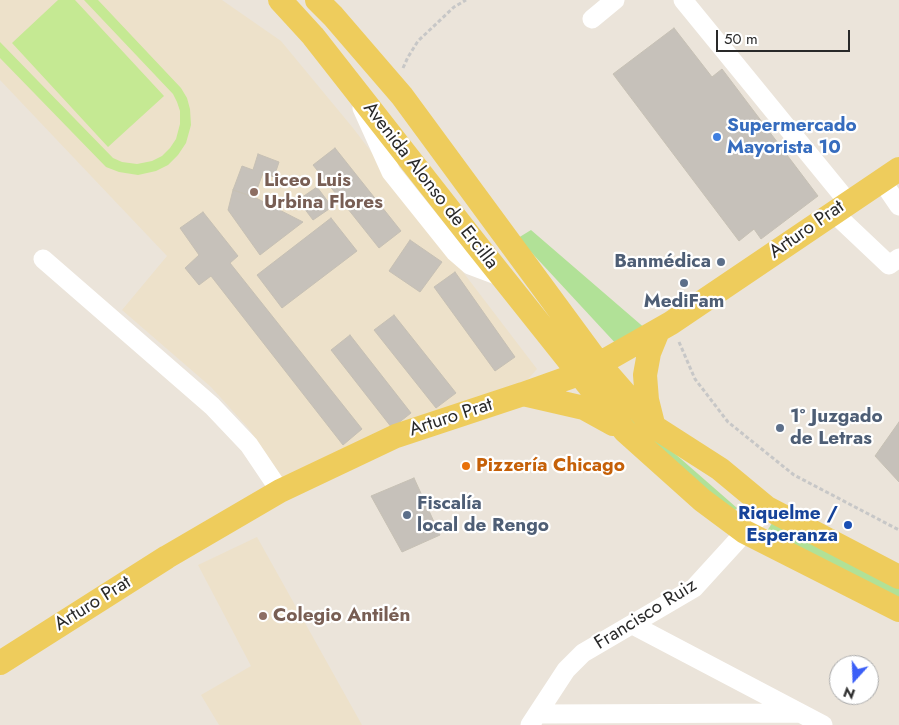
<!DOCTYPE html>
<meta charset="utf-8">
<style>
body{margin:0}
#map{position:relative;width:899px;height:725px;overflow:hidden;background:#ebe4da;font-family:Jost,sans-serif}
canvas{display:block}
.north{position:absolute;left:829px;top:655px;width:50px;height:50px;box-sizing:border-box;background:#fff;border:1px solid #a9a9a9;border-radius:50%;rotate:200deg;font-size:14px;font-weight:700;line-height:20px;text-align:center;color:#292929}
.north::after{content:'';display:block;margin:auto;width:18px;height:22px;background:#3b5ff7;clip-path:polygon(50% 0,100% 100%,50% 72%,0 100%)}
.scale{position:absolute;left:716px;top:30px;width:134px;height:22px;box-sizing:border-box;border:2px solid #292929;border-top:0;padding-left:6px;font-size:15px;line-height:18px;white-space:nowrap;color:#292929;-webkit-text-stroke:4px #fff;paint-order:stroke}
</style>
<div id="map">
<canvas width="899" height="725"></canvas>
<div class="north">N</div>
<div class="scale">50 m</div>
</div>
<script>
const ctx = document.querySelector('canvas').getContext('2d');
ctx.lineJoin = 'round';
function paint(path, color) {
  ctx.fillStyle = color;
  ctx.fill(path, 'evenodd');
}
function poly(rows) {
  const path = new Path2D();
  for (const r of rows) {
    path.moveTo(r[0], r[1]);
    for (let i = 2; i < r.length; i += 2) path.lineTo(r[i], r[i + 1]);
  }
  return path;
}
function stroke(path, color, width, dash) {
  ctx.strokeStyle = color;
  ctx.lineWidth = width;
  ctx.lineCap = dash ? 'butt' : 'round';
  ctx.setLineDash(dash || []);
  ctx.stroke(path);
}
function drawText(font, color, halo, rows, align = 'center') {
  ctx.font = font + ' Jost,sans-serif';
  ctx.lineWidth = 4.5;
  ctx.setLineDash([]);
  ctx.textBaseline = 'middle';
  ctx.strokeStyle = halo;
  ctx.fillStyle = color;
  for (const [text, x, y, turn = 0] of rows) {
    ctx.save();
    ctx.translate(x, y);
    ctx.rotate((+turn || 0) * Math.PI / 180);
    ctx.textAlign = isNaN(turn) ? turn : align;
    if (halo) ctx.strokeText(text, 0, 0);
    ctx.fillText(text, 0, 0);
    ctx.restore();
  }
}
paint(poly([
 [0,0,222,0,281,41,353,128,537,369,522,386,281,477,249,429,211,387,122,310,167,256,0,80],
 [257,537,362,725,219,725,201,695,251,666,198,565]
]), '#ede1ca');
paint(poly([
 [531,230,647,330,618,346,518,238],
 [620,399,665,445,737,508,730,516,611,408],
 [774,520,899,585,899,599,767,531]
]), '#b1e197');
paint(poly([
 [58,0,75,0,164,96,108,147,12,43],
 [84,0,98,0,181,88,187,98,190,109,191,125,186,143,178,155,168,165,156,171,138,175,119,172,106,167,0,58,0,42,113,158,122,162,137,164,152,161,162,156,170,148,176,139,180,124,180,111,177,102,173,94]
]), '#c5e993');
const building = poly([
 [674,28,712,77,722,69,818,196,761,239,754,229,739,241,613,74,674,28],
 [335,148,401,231,379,248,313,165,335,148],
 [258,154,279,162,274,177,263,173,254,197,233,190,242,166,253,170,258,154],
 [317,187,332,207,313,220,298,200,317,187],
 [233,190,254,197,303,222,260,255,228,210,233,190],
 [203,212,238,256,230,263,362,429,343,445,211,276,199,285,185,268,199,255,180,228,203,212],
 [331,218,357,251,282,308,257,275,331,218],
 [410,240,442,262,420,292,389,271,410,240],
 [455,272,515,357,495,371,434,287,455,272],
 [394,315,456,393,436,408,374,330,394,315],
 [350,335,411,413,392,428,331,350,350,335],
 [899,422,899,482,875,456,899,422],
 [414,478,440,535,402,552,371,496,414,478]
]);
paint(building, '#c6c1ba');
stroke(building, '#c6c0b4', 1);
stroke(poly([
 [403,68,408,57,418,41,454,7,466,0],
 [679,342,695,379,728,422,794,475,899,530]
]), '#c7c7c7', 3, [4, 2.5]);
stroke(poly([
 [683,0,848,202],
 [592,19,615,0],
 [362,108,391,172,455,252,470,265,502,277],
 [882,181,899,206],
 [834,213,889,265,899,258],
 [43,259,212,406,249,445,280,491],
 [633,625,823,725],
 [537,714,800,713],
 [530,725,566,670,583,653,694,588,767,508]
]), '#fff', 19);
stroke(poly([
 [280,0,313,36,476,244,625,431,702,500,745,532,899,610],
 [317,0,333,16,402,96,599,364,653,426,720,469,767,508,899,577],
 [523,394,584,408,613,424],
 [653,424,647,400,645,375,649,353,658,331],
 [0,663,167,557,280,491,396,436,523,394,579,374,599,364,671,323,899,169]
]), '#eecc5c', 24);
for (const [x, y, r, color] of [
 [717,137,5,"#3f7fe0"],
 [254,192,5,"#8d6e63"],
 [721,262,5,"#5c6f8a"],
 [684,283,5,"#5c6f8a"],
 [780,428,5,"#5c6f8a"],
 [466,466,5,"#e8710a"],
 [407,515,5,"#5c6f8a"],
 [848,525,5,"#1a4fb4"],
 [263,616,5,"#8d6e63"]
]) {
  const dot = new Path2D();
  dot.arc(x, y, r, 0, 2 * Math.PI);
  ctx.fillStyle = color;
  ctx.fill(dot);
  stroke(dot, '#fff', 2);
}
drawText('bold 19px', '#366cbe', '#fff', [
 ["Supermercado",727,126],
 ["Mayorista 10",727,148]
], 'left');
drawText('bold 19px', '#785e54', '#fff', [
 ["Liceo Luis",264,181],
 ["Urbina Flores",264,203],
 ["Colegio Antilén",273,616]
], 'left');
drawText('19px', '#292929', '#fff', [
 ["Avenida Alonso de Ercilla",430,186,52],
 ["Arturo Prat",807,230,-35],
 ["Arturo Prat",451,418,-18],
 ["Arturo Prat",93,604,-32],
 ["Francisco Ruiz",646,615,-32]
]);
drawText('bold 19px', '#4e5e75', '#fff', [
 ["Banmédica",711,262,"right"],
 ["MediFam",684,302,"center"],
 ["1° Juzgado",790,417],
 ["de Letras",790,439],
 ["Fiscalía",417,504],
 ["local de Rengo",417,526]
], 'left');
drawText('bold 19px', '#c56008', '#fff', [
 ["Pizzería Chicago",476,466]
], 'left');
drawText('bold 19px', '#164399', '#fff', [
 ["Riquelme /",838,514],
 ["Esperanza",838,536]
], 'right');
</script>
